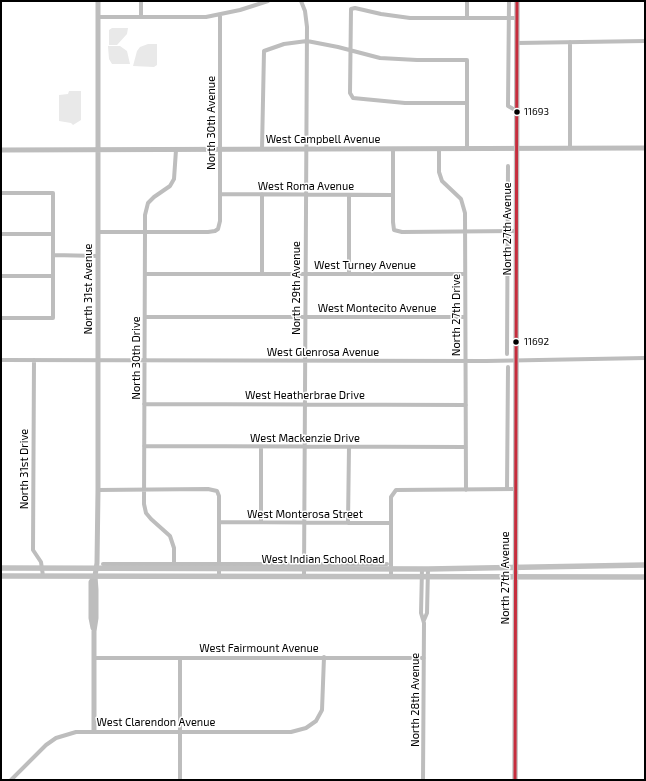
<!DOCTYPE html>
<style>
body{margin:0}
#map{position:relative;width:646px;height:781px;overflow:hidden;background:#fff;font-family:"Exo 2",sans-serif}
canvas{display:block}
.frame{position:absolute;inset:0;border:2px solid #000;pointer-events:none}
</style>
<div id="map">
<canvas width="646" height="781"></canvas>
<div class="frame"></div>
</div>
<script>
const ctx = document.querySelector('canvas').getContext('2d');
ctx.lineJoin = 'round';
function paint(path, color) {
  ctx.fillStyle = color;
  ctx.fill(path, 'evenodd');
}
function poly(rows) {
  const path = new Path2D();
  for (const r of rows) {
    path.moveTo(r[0], r[1]);
    for (let i = 2; i < r.length; i += 2) path.lineTo(r[i], r[i + 1]);
  }
  return path;
}
function stroke(path, color, width, dash) {
  ctx.strokeStyle = color;
  ctx.lineWidth = width;
  ctx.lineCap = dash ? 'butt' : 'round';
  ctx.setLineDash(dash || []);
  ctx.stroke(path);
}
function drawText(font, color, halo, rows, align = 'center') {
  ctx.font = font + ' "Exo 2",sans-serif';
  ctx.lineWidth = 3;
  ctx.setLineDash([]);
  ctx.textBaseline = 'middle';
  ctx.strokeStyle = halo;
  ctx.fillStyle = color;
  for (const [text, x, y, turn = 0] of rows) {
    ctx.save();
    ctx.translate(x, y);
    ctx.rotate((+turn || 0) * Math.PI / 180);
    ctx.textAlign = isNaN(turn) ? turn : align;
    if (halo) ctx.strokeText(text, 0, 0);
    ctx.fillText(text, 0, 0);
    ctx.restore();
  }
}
paint(poly([
 [112,28,128,28,127,34,117,45,109,45,109,30],
 [148,44,157,44,157,65,154,67,133,66,137,51,140,47],
 [108,46,120,46,127,51,130,64,112,64,109,59],
 [69,91,81,91,81,120,73,125,71,123,59,121,59,95,68,94]
]), '#e9e9e9');
stroke(poly([
 [301,1,305,11,307,27,304,575],
 [509,1,508,106,517,111],
 [98,17,206,17,240,10,268,1],
 [141,17,141,1],
 [467,18,467,1],
 [517,43,645,41],
 [467,103,405,103,353,98,350,93,351,9,355,8,381,14,410,18,517,18],
 [570,148,570,42],
 [262,149,264,51,284,44,307,41,338,47,380,58,417,60,467,60,467,149],
 [439,149,439,172,442,181,461,199,465,213,466,490],
 [393,150,393,222,394,230,402,232,517,231],
 [1,193,53,193,53,318,1,318],
 [220,194,393,195],
 [262,194,262,274],
 [98,232,208,232,215,231,218,229,220,221,220,15],
 [1,234,53,234],
 [53,255,98,256],
 [145,274,465,274],
 [349,274,349,195],
 [1,276,53,276],
 [145,317,465,317],
 [507,354,508,166],
 [1,360,486,361,645,358],
 [34,360,33,550,41,562,43,576],
 [144,404,466,405],
 [144,446,466,447],
 [261,447,261,522],
 [507,489,508,367],
 [98,490,208,489,217,491,219,496,219,576],
 [219,522,391,523],
 [348,523,349,447],
 [103,564,387,564],
 [174,568,174,548,170,536,151,519,146,513,144,504,145,231,145,215,148,203,154,197,170,186,174,179,176,150],
 [422,569,421,613,424,623,423,780],
 [391,576,391,497,396,490,515,489],
 [424,620,427,613,428,569],
 [94,658,424,658],
 [180,658,180,780],
 [11,780,46,745,56,738,76,732,291,732,306,728,316,721,322,710,324,657]
]), '#bdbdbd', 4);
stroke(poly([
 [1,150,645,148],
 [93,628,91,618,91,582,95,576],
 [94,731,94,631,96,618,96,590,95,576,97,563,98,490,98,1]
]), '#bdbdbd', 5);
stroke(poly([
 [1,568,428,569,645,565],
 [1,576,645,577],
 [515,780,517,1]
]), '#c0c0c0', 5.5);
stroke(poly([
 [515,780,517,1]
]), '#c62d3d', 3);
for (const [x, y, r, color] of [
 [517,112,3.5,"#000"],
 [516,342,3.5,"#000"]
]) {
  const dot = new Path2D();
  dot.arc(x, y, r, 0, 2 * Math.PI);
  ctx.fillStyle = color;
  ctx.fill(dot);
  stroke(dot, '#fff', 1.5);
}
drawText('10px', '#000', '#fff', [
 ["11693",524,112],
 ["11692",524,342]
], 'left');
drawText('11px', '#000', '#fff', [
 ["North 30th Avenue",211,123,-90],
 ["West Campbell Avenue",323,139],
 ["West Roma Avenue",306,186],
 ["North 27th Avenue",507,229,-90],
 ["West Turney Avenue",365,265],
 ["North 29th Avenue",296,288,-90],
 ["North 31st Avenue",88,289,-90],
 ["West Montecito Avenue",377,308],
 ["North 27th Drive",456,315,-90],
 ["West Glenrosa Avenue",323,352],
 ["North 30th Drive",136,358,-90],
 ["West Heatherbrae Drive",305,395],
 ["West Mackenzie Drive",305,438],
 ["North 31st Drive",24,469,-90],
 ["West Monterosa Street",305,514],
 ["West Indian School Road",323,559],
 ["North 27th Avenue",505,578,-90],
 ["West Fairmount Avenue",259,648],
 ["North 28th Avenue",415,700,-90],
 ["West Clarendon Avenue",156,722]
]);
</script>
